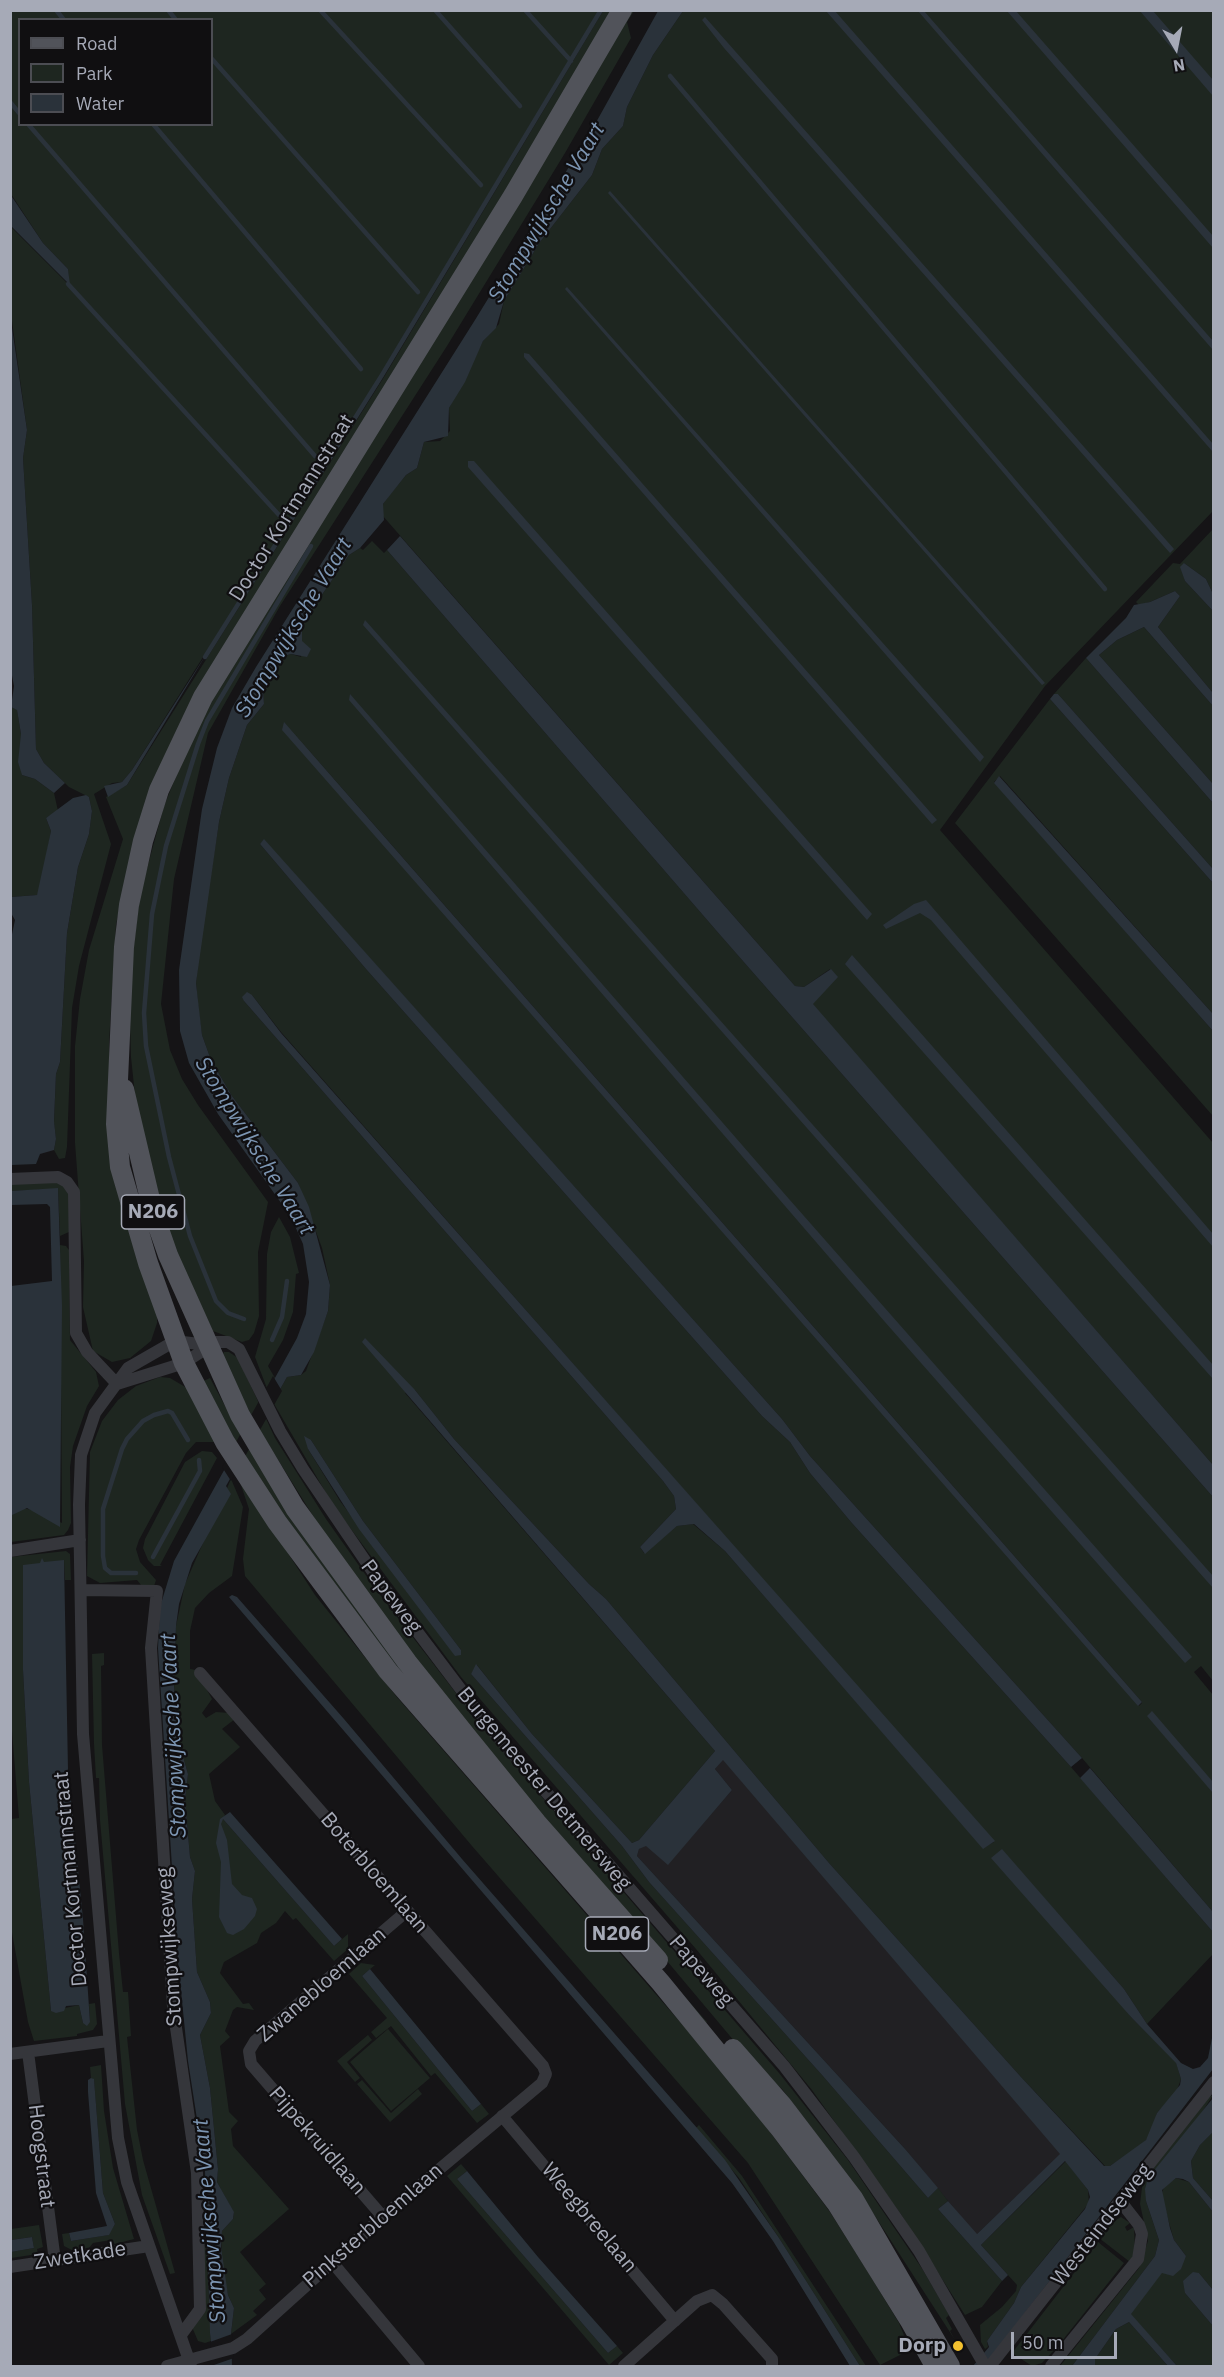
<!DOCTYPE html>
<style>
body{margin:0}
#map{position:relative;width:1224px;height:2377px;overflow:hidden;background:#151416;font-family:"IBM Plex Sans",sans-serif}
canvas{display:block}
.frame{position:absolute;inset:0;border:12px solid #a6aab7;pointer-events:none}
.legend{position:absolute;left:18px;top:18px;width:195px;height:108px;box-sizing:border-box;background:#100f11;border:2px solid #4c4d53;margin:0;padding:8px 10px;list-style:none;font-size:18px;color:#a6aab7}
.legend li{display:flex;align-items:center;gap:12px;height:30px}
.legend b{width:30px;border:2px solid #4c4d53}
.north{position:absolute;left:1146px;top:18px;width:60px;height:60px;-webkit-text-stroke:4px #100f11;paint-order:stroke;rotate:170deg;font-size:16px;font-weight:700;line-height:24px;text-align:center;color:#a6aab7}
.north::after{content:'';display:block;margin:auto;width:21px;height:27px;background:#a6aab7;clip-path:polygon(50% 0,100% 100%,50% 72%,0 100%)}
.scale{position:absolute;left:1011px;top:2332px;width:106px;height:27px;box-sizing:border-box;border:3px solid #a6aab7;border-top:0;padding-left:8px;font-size:18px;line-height:21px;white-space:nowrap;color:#a6aab7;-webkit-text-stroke:4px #100f11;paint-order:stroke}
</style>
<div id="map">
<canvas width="1224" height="2377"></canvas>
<div class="frame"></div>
<ul class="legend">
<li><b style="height:8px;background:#51535a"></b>Road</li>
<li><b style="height:16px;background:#1e2620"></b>Park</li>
<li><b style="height:16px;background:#2a323a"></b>Water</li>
</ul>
<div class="north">N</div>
<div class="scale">50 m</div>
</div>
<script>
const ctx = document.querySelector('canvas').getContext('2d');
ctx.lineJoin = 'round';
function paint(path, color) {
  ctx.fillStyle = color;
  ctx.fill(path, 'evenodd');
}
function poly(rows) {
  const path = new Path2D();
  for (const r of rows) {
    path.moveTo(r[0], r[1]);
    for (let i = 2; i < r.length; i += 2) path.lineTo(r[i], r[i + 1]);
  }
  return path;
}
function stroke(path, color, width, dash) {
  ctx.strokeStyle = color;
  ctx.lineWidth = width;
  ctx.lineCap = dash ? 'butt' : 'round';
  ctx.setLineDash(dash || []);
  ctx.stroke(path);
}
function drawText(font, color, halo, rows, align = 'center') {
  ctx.font = font + ' "IBM Plex Sans",sans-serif';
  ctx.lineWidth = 4.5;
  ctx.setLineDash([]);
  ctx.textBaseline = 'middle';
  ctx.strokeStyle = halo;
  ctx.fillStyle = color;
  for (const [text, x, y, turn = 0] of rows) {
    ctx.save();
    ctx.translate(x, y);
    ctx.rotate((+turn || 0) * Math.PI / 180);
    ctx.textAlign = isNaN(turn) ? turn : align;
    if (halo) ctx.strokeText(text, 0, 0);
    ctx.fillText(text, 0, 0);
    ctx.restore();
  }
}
paint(poly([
 [723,1759,1061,2154,976,2235,906,2150,637,1856,639,1849,646,1845,668,1864,732,1790,715,1769]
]), '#212023');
paint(poly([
 [11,11,599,11,381,374,132,770,122,782,112,783,94,794,111,844,79,966,72,1008,67,1147,65,1158,59,1159,54,1150,56,1139,54,1122,56,1074,60,1062,67,933,78,867,89,834,92,811,89,797,69,787,44,763,36,749,32,605,23,458,27,430,11,314,10,226,69,285,68,269,43,243,11,194],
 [20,20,212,20,212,124,20,124],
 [603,11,614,11,441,302,195,694,156,776,123,891,116,925,109,1043,109,1118,157,1313,157,1323,151,1341,130,1358,112,1362,93,1351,83,1307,84,1261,75,1143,75,1046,80,999,89,950,123,839,106,797,127,785,384,377],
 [631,11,634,11,627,22,631,38,565,153,447,346,280,606,208,733,174,879,161,1004,170,1050,182,1079,198,1105,268,1202,258,1252,259,1316,254,1333,249,1340,242,1342,213,1331,169,1239,137,1114,131,1057,129,986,140,894,164,806,188,747,209,705],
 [683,11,1213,11,1213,511,1045,686,940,830,1213,1143,1213,1465,812,1004,837,977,830,969,804,987,795,986,382,515,383,504,388,497,406,475,417,468,424,442,440,441,450,431,449,408,483,341,499,324,504,301,540,242,592,175,602,149,623,126,627,107,653,55],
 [1213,529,1213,594,1206,579,1184,563,1185,581,1213,611,1213,693,1158,627,1180,596,1175,591,1150,602,1139,605,1136,602,1173,563,1180,564],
 [372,541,384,553,387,550,721,936,1213,1497,1213,1681,1201,1666,1194,1672,1213,1695,1213,1912,1082,1758,810,1456,782,1419,264,840,260,844,366,969,762,1416,790,1442,810,1473,851,1522,1071,1767,1213,1932,1213,1954,1147,2024,1124,1989,1001,1849,1131,2017,1176,2062,1181,2079,1176,2093,1157,2113,1152,2132,1143,2144,1110,2166,1105,2166,1021,2077,829,1863,606,1599,589,1584,454,1439,415,1390,405,1393,715,1751,639,1840,632,1843,532,1734,477,1665,471,1674,622,1846,649,1882,822,2075,928,2198,938,2188,948,2201,938,2209,1002,2281,982,2307,965,2315,902,2216,812,2090,696,1949,461,1677,333,1505,273,1402,287,1377,301,1375,306,1371,328,1311,330,1285,322,1248,298,1183,232,1096,211,1060,202,1035,199,1015,196,983,200,945,219,822,229,778,247,725,264,704,263,688,269,675,284,656,291,654,301,657,302,624,349,555,360,548,363,550],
 [285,723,1142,1702,1142,1703,1139,1706],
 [252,995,281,1032,994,1842,983,1848,725,1551,693,1524,677,1526,644,1553,640,1547,676,1509,674,1496,663,1481,244,1001],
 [311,1440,363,1521,461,1650,455,1655,340,1501,308,1449],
 [1144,627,1213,706,1213,784,1099,655,1117,640],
 [1086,658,1213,803,1213,869,1058,694,1054,694],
 [1050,699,1213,883,1213,1014,1000,776,994,782,1213,1031,1213,1116,955,823],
 [10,707,17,709,21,734,22,775,35,779,54,793,58,811,46,818,51,831,40,891,37,895,11,897],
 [57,1181,69,1191,69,1232,60,1236,58,1189,11,1191,11,1183],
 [279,1217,290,1237,299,1273,296,1274,293,1312,283,1340,268,1366,275,1378,268,1391,255,1357,266,1319,267,1254,271,1232],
 [60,1245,66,1246,69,1250,70,1340,96,1372,99,1386,87,1406,73,1446,70,1467,71,1523,68,1530,64,1535,11,1542,10,1516,22,1508,33,1510,62,1523],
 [224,1352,229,1352,238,1358,275,1438,326,1519,377,1591,486,1732,779,2073,848,2160,923,2270,949,2315,946,2318,952,2329,950,2331,955,2340,853,2182,782,2089,756,2067,625,1911,552,1831,350,1575,260,1431,221,1359],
 [160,1377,170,1378,187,1388,217,1442,196,1442,186,1453,139,1540,136,1549,140,1562,156,1580,154,1586,141,1585,137,1580,100,1583,87,1576,90,1452,102,1421,118,1400,136,1386],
 [210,1378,232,1419,508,1796,707,2022,704,2025,505,1799,326,1583,199,1383],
 [202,1451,212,1452,217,1458,160,1565,162,1566,154,1566,148,1560,143,1548,145,1539,185,1462],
 [238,1476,315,1595,396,1696,734,2084,830,2212,871,2277,899,2323,908,2345,900,2350,902,2354,880,2365,748,2163,472,1846,245,1576,243,1559,249,1509],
 [231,1479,243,1507,232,1576,209,1593,195,1608,190,1631,190,1669,196,1670,212,1699,202,1713,206,1718,216,1712,230,1713,235,1719,222,1729,240,1747,209,1774,215,1801,225,1815,223,1819,334,1946,348,1934,348,1949,334,1961,296,1918,293,1920,285,1911,276,1923,261,1933,257,1943,224,1962,220,1973,243,2004,249,2003,254,2010,237,2007,233,2010,225,2031,230,2037,220,2046,229,2112,238,2121,231,2129,233,2146,289,2209,240,2252,266,2284,259,2290,266,2299,253,2311,257,2315,231,2334,234,2308,228,2295,221,2262,222,2231,233,2219,234,2213,217,2182,218,2169,210,2088,200,2035,211,2013,210,2002,197,1972,192,1899,195,1871,190,1857,185,1800,188,1774,179,1742,174,1685,176,1626,185,1584],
 [66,1551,70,1554,71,1580,65,1580,64,1560,23,1670,29,1782,51,2011,79,2005,83,2023,90,2022,89,2004,95,2003,97,2024,93,2030,77,2034,77,2036,34,2041,28,2022,11,1927,11,1819,19,1818,11,1719,11,1557],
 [104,1653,104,1665,101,1666,102,1745,119,1953,123,1992,128,1992,131,2036,127,2037,137,2130,143,2160,175,2273,170,2274,142,2195,125,2104,100,1820,99,1778,96,1778,94,1744,92,1654],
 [361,1963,375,1965,362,1976,472,2111,481,2104,489,2114,477,2123,435,2073,431,2076,391,2026,376,2038,371,2032,387,2018,349,1974],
 [388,2029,430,2078,391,2111,350,2062],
 [368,2035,372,2040,347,2062,360,2078,355,2082,337,2061],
 [101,2065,104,2111,113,2168,134,2239,115,2244,111,2240,93,2243,89,2248,72,2250,64,2246,62,2234,69,2233,71,2241,108,2235,115,2224,103,2193,94,2080,91,2078,90,2067],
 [362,2080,391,2113,418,2089,422,2094,390,2122,357,2084],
 [1213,2095,1146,2201,1159,2240,1155,2256,1072,2366,1060,2366,1139,2268,1148,2241,1140,2204,1143,2179,1204,2100],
 [699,2125,742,2176,866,2366,860,2366,779,2238,739,2178,696,2128],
 [1213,2132,1213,2201,1193,2178,1191,2161,1200,2145],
 [1066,2161,1088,2190,1089,2203,1021,2287,1014,2303,987,2341,988,2347,985,2349,981,2342,980,2325,1002,2307,1016,2291,1017,2285,981,2245],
 [461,2164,467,2171,457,2179,608,2353,617,2346,623,2353,609,2365,447,2176],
 [1176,2178,1189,2182,1213,2212,1213,2290,1199,2273,1185,2293,1213,2326,1213,2366,1177,2366,1130,2314,1162,2272,1186,2256,1174,2240,1161,2195,1164,2187],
 [1121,2217,1130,2223,1125,2227,1127,2231,1134,2227,1135,2252,1130,2262,1099,2238,1113,2222],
 [39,2225,43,2247,37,2249,38,2254,11,2258,10,2252,34,2248,32,2237,11,2240,11,2229],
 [206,2236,211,2341,205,2343,198,2341,192,2327,203,2237],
 [1098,2242,1124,2263,1058,2346,1042,2363,1032,2366,1012,2353],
 [1129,2322,1168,2366,1095,2366,1095,2359,1116,2329]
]), '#1e2620');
paint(poly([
 [658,11,683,11,653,55,627,107,623,126,602,149,592,175,540,242,504,301,496,328,483,341,465,382,449,408,448,436,424,442,417,468,406,475,383,504,384,520,360,548,349,555,302,624,302,641,311,649,307,657,291,654,284,656,269,675,263,688,264,704,247,725,229,778,219,822,196,983,202,1035,211,1060,232,1096,298,1183,309,1207,330,1285,328,1311,314,1352,301,1375,287,1377,226,1486,231,1494,192,1563,179,1604,176,1626,174,1686,179,1742,188,1774,185,1800,190,1857,195,1871,192,1899,197,1972,210,2002,211,2013,200,2035,210,2088,218,2169,217,2182,234,2212,233,2219,222,2231,221,2247,228,2295,234,2308,231,2334,232,2366,214,2366,210,2333,205,2171,188,2061,178,1961,158,1648,160,1607,174,1561,297,1338,306,1314,309,1282,303,1244,291,1217,218,1114,189,1063,180,1031,179,970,202,809,217,748,232,708,256,667,475,320,594,126],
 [826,11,835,11,1213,444,1213,452],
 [918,11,924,11,1213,341,1213,350],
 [1007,11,1016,11,1213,236,1213,248],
 [1140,11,1153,11,1213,80,1213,96],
 [705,17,1174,549,1170,553,724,48,702,20],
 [610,191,1045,683,1042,685,608,193],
 [10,194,43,243,68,269,70,285,11,226],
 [567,287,984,757,980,762,565,289],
 [10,314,27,430,23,458,32,605,36,749,44,763,65,783,54,793,35,779,22,775,18,762,21,734,17,710,11,707,14,686,10,665],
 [524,353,529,354,937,820,932,824,524,357],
 [468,461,474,461,872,914,867,920,468,467],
 [400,536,795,986,804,987,831,969,838,977,813,1004,1213,1465,1213,1497,721,936,387,550],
 [1184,563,1206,579,1213,594,1213,611,1185,581,1180,567],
 [1175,591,1180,596,1158,627,1213,693,1213,706,1144,627,1117,640,1099,655,1213,784,1213,803,1086,658,1126,618,1134,605,1150,602],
 [365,620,1213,1576,1213,1588,363,625],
 [207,653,127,785,108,797,104,786,122,782,132,770],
 [350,694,789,1199,1192,1657,1185,1663,885,1322,349,700],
 [1054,694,1058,694,1213,869,1213,883,1050,699],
 [284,722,1142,1702,1138,1706,282,730],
 [999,776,1213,1014,1213,1031,994,783],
 [86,795,89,797,92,811,89,834,78,867,67,933,60,1062,56,1074,54,1121,56,1139,54,1150,40,1154,36,1164,11,1165,10,944,15,920,11,913,11,897,37,895,51,831,46,818,73,798],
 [264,839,782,1419,810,1456,1082,1758,1071,1767,851,1522,810,1473,790,1442,762,1416,366,969,260,844],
 [926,900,1213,1234,1213,1247,931,920,920,913,886,929,883,925,914,904],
 [852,955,1213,1365,1213,1379,845,964],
 [247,992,252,995,281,1033,995,1841,983,1849,725,1551,694,1524,677,1526,645,1554,640,1547,676,1509,674,1496,663,1481,244,1001,242,997],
 [58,1188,62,1306,60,1527,27,1508,10,1516,11,1286,52,1281,50,1207,47,1204,11,1205,11,1191],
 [365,1338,415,1390,454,1439,589,1584,606,1599,829,1863,1021,2077,1104,2166,1110,2166,1146,2140,1157,2113,1180,2085,1181,2079,1176,2063,1131,2017,991,1858,1002,1849,1124,1989,1147,2024,1181,2063,1193,2069,1200,2067,1208,2058,1213,2033,1213,2069,984,2366,973,2366,989,2347,987,2341,1014,2303,1021,2287,1085,2209,1090,2197,1088,2190,1065,2161,981,2245,1008,2275,1002,2281,938,2209,948,2201,977,2234,1060,2154,723,1760,715,1769,732,1790,668,1865,646,1846,639,1849,637,1856,906,2150,938,2188,928,2198,822,2075,649,1882,622,1846,471,1674,476,1664,532,1734,632,1843,639,1840,715,1751,405,1392,362,1342],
 [304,1436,311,1440,363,1521,461,1650,461,1655,455,1656,359,1529,308,1449],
 [42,1558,44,1562,64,1560,68,1770,83,1919,90,2022,87,2026,83,2023,79,2005,66,2006,64,2011,56,2013,51,2011,29,1782,23,1670,23,1565,40,1563],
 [232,1595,237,1597,344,1719,462,1859,725,2160,779,2238,860,2366,850,2366,773,2241,732,2183,229,1597],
 [1152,1711,1213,1782,1213,1793,1147,1716],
 [1090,1768,1213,1912,1213,1932,1080,1778],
 [230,1812,342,1939,334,1946,223,1819,221,1824,227,1840,232,1884,242,1895,252,1898,257,1909,255,1916,244,1929,233,1935,227,1933,219,1917,221,1862,216,1843,220,1819],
 [370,1969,481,2104,472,2111,362,1976],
 [91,2078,94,2079,103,2193,115,2224,109,2235,71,2241,69,2233,107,2226,96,2193,88,2092,88,2080],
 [1213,2098,1213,2132,1200,2145,1191,2161,1193,2178,1213,2201,1213,2212,1189,2182,1183,2179,1176,2178,1162,2190,1170,2228,1174,2240,1186,2256,1181,2269,1173,2276,1162,2273,1131,2314,1177,2366,1168,2366,1129,2322,1116,2329,1095,2359,1095,2366,1072,2366,1155,2256,1159,2240,1146,2201,1145,2189,1148,2178],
 [467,2171,538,2257,617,2346,608,2353,457,2179],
 [32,2237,34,2248,11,2252,11,2240],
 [1193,2272,1199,2273,1213,2290,1213,2326,1185,2293,1183,2281]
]), '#2a323a');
paint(poly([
 [273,1376,282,1391,231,1481,222,1467],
 [232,2334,234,2358,211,2366,210,2342]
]), '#151416');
stroke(poly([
 [56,10,64,20],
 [168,10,176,20],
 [320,10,481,185],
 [435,10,520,106],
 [525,10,571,61],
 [212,59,418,292],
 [670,76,1105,589],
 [10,102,20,114],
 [28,124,315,456],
 [153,124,361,369],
 [68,284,279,515],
 [205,657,382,375,601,10],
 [244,1319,228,1313,216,1301,190,1236,169,1157,146,1046,144,1013,152,914,166,846,198,744,207,721,311,546],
 [272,1340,282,1317,287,1281],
 [153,1557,200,1471,199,1460],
 [136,1573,111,1573,105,1568,103,1556,103,1509,122,1449,127,1439,143,1421,154,1415,168,1411,172,1413,188,1440]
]), '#2a323a', 4.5);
stroke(poly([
 [10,1179,58,1177,67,1182,74,1192,76,1333,87,1352,117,1384],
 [117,1384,184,1363,216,1342,228,1342,239,1349,280,1431,303,1469,379,1581,487,1724,784,2066,854,2157,919,2251,985,2366],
 [10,1551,80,1540],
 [82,1590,157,1591,151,1648,173,2007,197,2173,200,2309,181,2335],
 [28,2052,55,2261],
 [10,2054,108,2041],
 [502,2116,675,2321],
 [383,2217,251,2064,249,2051,255,2041,407,1911],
 [332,2262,419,2366],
 [10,2267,149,2246],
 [167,2366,233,2348,247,2339,380,2219,542,2083,546,2074,543,2066,200,1673],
 [191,2366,127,2182,118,2138,83,1734,79,1505,81,1455,95,1413,128,1368,175,1341,207,1345],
 [624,2366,697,2301,712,2295,723,2304,772,2359,772,2366],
 [990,2366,1214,2082],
 [1051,2366,1138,2259,1142,2234,1139,2225,1121,2202]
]), '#35363b', 12);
stroke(poly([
 [622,10,513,196,203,697,159,790,143,841,129,905,124,947,116,1124,120,1167,148,1263,184,1363,225,1442,277,1522,388,1671,661,1983,781,2130,837,2204,910,2321,935,2366],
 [124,1089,153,1212,168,1255,240,1415,295,1508,407,1662,468,1738,537,1823,658,1960],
 [733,2049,782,2105,853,2198,950,2366]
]), '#51535a', 20);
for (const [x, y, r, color] of [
 [958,2346,6,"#f4c12f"]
]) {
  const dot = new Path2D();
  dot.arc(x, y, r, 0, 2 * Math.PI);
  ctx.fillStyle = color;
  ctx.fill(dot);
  stroke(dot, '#100f11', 2);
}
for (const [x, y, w] of [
 [153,1212,63],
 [617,1934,63]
]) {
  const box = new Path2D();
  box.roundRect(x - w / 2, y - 17, w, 34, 4.5);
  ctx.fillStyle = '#100f11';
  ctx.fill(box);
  stroke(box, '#a6aab7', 1.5);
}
drawText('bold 20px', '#a6aab7', null, [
 ["N206",153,1212],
 ["N206",617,1934]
]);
drawText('21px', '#a6aab7', '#100f11', [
 ["Doctor Kortmannstraat",292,508,-58],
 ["Papeweg",391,1597,53],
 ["Burgemeester Detmersweg",544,1789,50],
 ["Boterbloemlaan",374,1873,49],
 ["Doctor Kortmannstraat",71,1879,-95],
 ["Stompwijkseweg",170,1947,-94],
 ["Papeweg",701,1971,49],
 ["Zwanebloemlaan",322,1985,-41],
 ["Pijpekruidlaan",317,2141,49],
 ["Hoogstraat",41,2156,83],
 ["Weegbreelaan",589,2218,50],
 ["Westeindseweg",1102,2225,-52],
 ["Pinksterbloemlaan",373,2226,-41],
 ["Zwetkade",80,2256,-9]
]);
drawText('bold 21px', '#a6aab7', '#100f11', [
 ["Dorp",946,2346]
], 'right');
drawText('italic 22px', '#7c95b2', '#100f11', [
 ["Stompwijksche Vaart",547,213,-59],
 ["Stompwijksche Vaart",294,628,-59],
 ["Stompwijksche Vaart",254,1146,58],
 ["Stompwijksche Vaart",174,1736,-93],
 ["Stompwijksche Vaart",210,2221,-95]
]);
</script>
